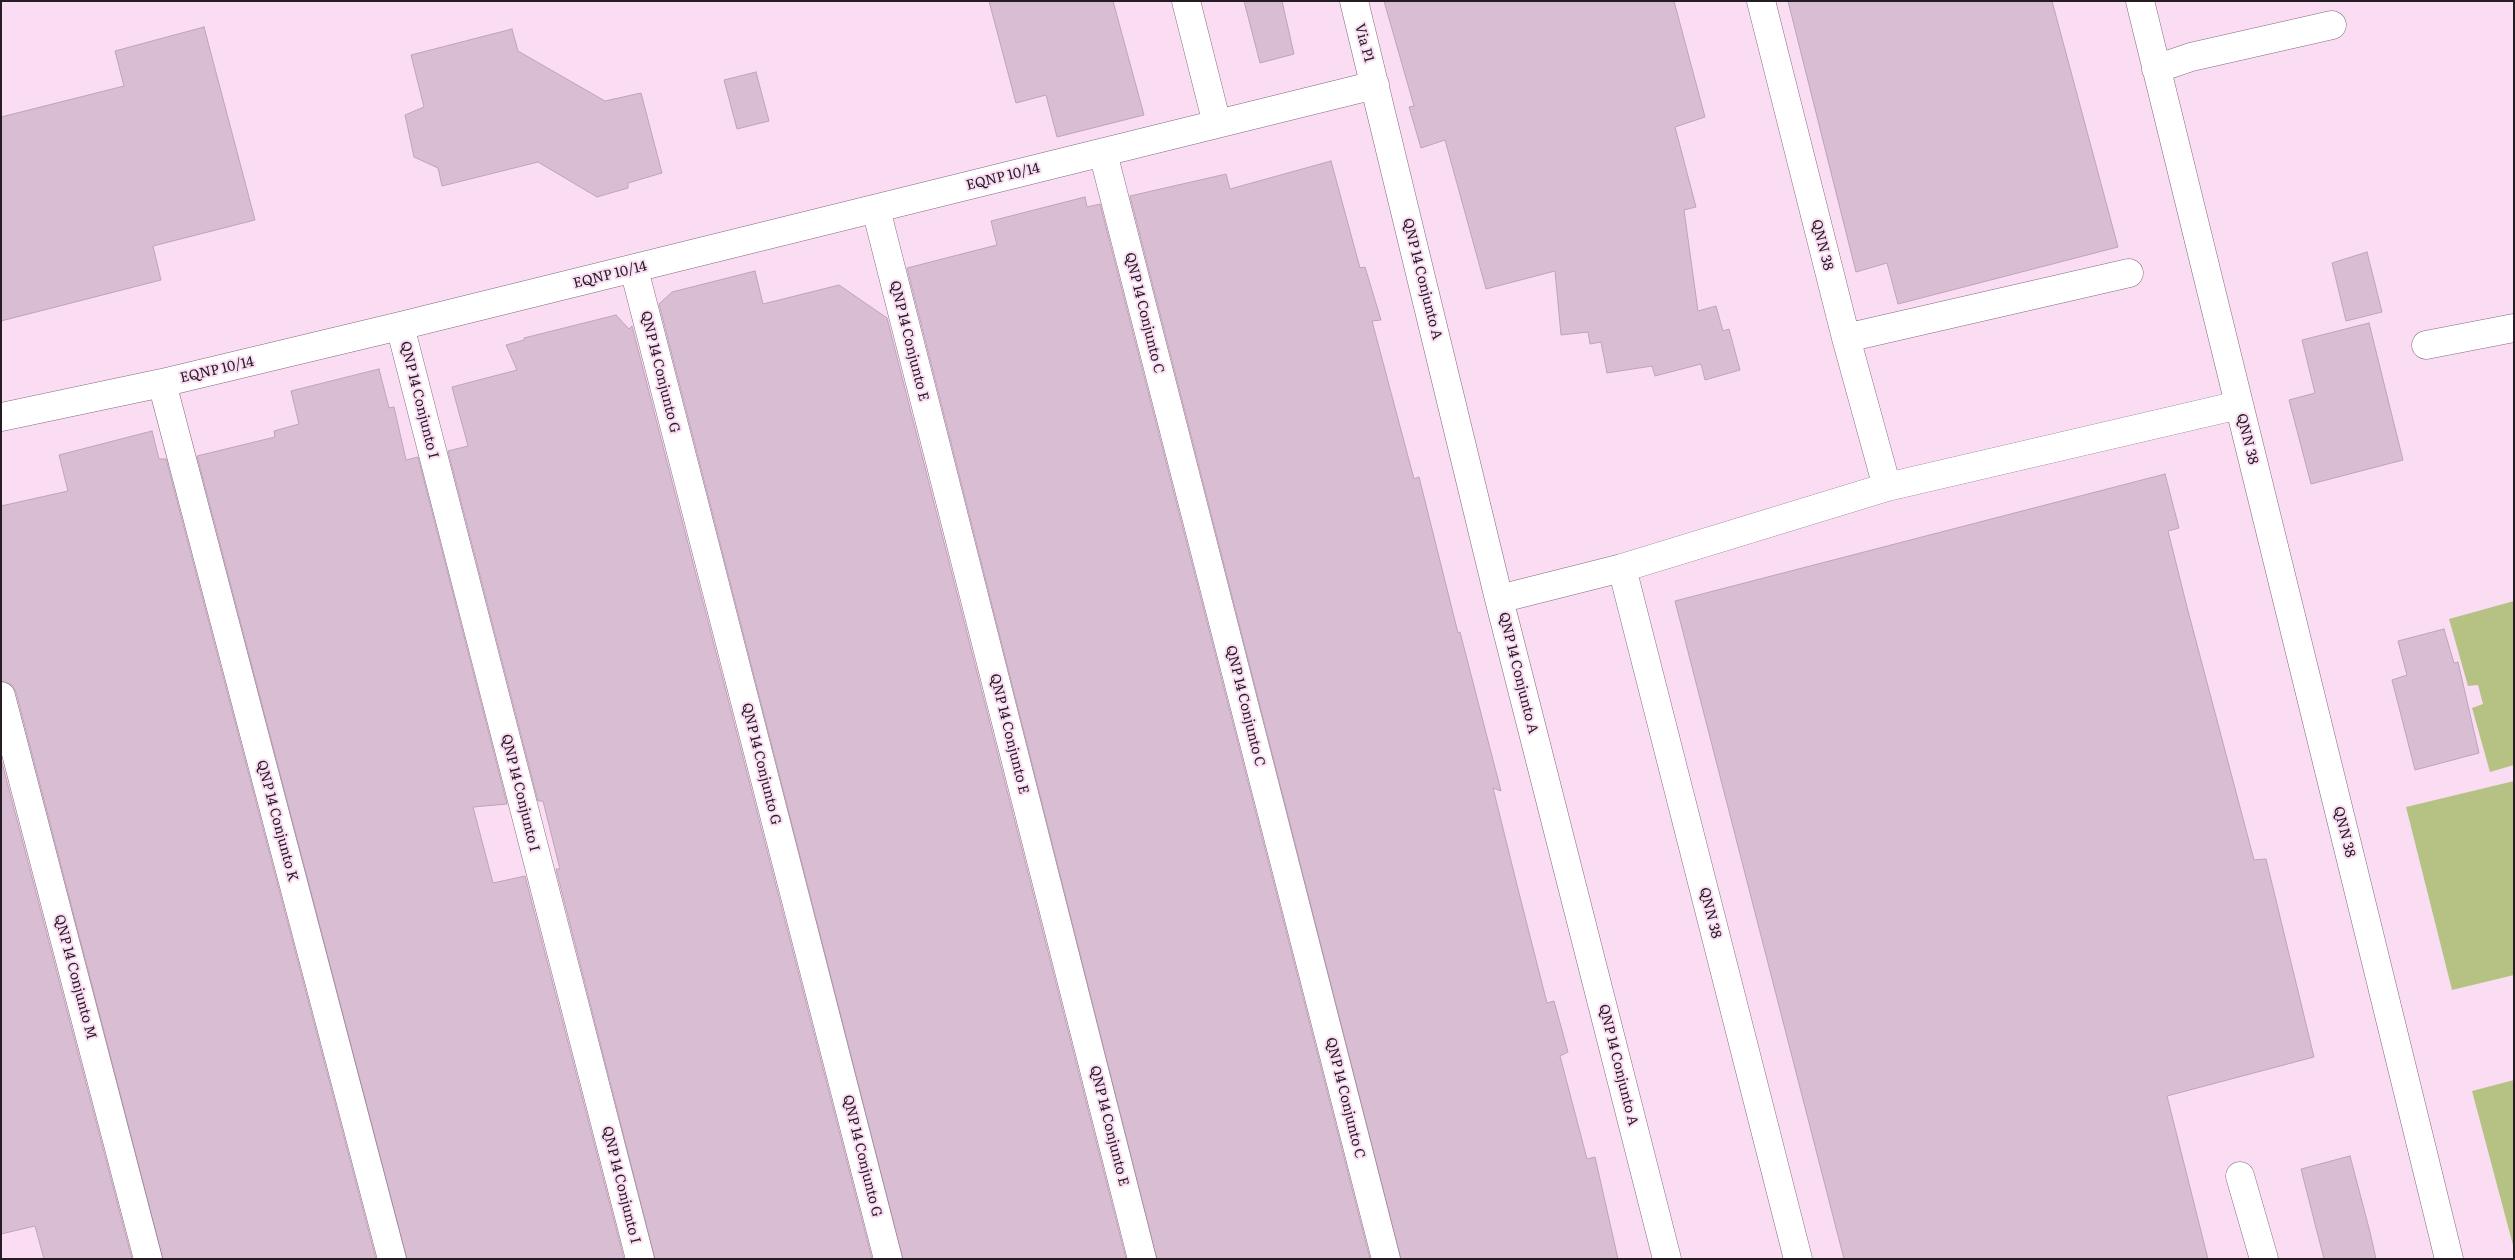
<!DOCTYPE html>
<style>
body{margin:0}
#map{position:relative;width:2515px;height:1260px;overflow:hidden;background:#faddf3;font-family:Literata,serif}
canvas{display:block}
.frame{position:absolute;inset:0;border:2px solid #261c24;pointer-events:none}
</style>
<div id="map">
<canvas width="2515" height="1260"></canvas>
<div class="frame"></div>
</div>
<script>
const ctx = document.querySelector('canvas').getContext('2d');
ctx.lineJoin = 'round';
function paint(path, color) {
  ctx.fillStyle = color;
  ctx.fill(path, 'evenodd');
}
function poly(rows) {
  const path = new Path2D();
  for (const r of rows) {
    path.moveTo(r[0], r[1]);
    for (let i = 2; i < r.length; i += 2) path.lineTo(r[i], r[i + 1]);
  }
  return path;
}
function stroke(path, color, width, dash) {
  ctx.strokeStyle = color;
  ctx.lineWidth = width;
  ctx.lineCap = dash ? 'butt' : 'round';
  ctx.setLineDash(dash || []);
  ctx.stroke(path);
}
function drawText(font, color, halo, rows, align = 'center') {
  ctx.font = font + ' Literata,serif';
  ctx.lineWidth = 4;
  ctx.setLineDash([]);
  ctx.textBaseline = 'middle';
  ctx.strokeStyle = halo;
  ctx.fillStyle = color;
  for (const [text, x, y, turn = 0] of rows) {
    ctx.save();
    ctx.translate(x, y);
    ctx.rotate((+turn || 0) * Math.PI / 180);
    ctx.textAlign = isNaN(turn) ? turn : align;
    if (halo) ctx.strokeText(text, 0, 0);
    ctx.fillText(text, 0, 0);
    ctx.restore();
  }
}
paint(poly([
 [2514,601,2514,765,2490,772,2472,708,2483,704,2478,685,2468,686,2449,619],
 [2514,781,2514,975,2452,990,2406,807],
 [2514,1080,2514,1249,2472,1091]
]), '#b5c284');
const building = poly([
 [989,1,1113,1,1144,115,1057,137,1046,95,1016,103,989,1],
 [1244,1,1282,1,1294,54,1260,63,1244,1],
 [1384,1,1674,1,1705,117,1675,127,1696,207,1684,210,1698,311,1716,306,1723,331,1729,329,1740,370,1705,380,1701,364,1655,376,1652,366,1607,373,1601,342,1590,344,1588,332,1561,335,1555,271,1486,289,1445,140,1421,148,1409,107,1414,106,1384,1],
 [1788,1,2052,1,2118,247,1898,304,1887,263,1856,272,1788,1],
 [204,27,255,220,153,246,161,280,1,321,1,117,124,86,115,51,204,27],
 [512,29,518,51,605,101,641,93,662,173,628,183,628,188,597,197,538,162,442,186,438,168,414,157,405,115,424,107,411,55,512,29],
 [756,72,769,121,737,129,724,80,756,72],
 [1331,161,1360,268,1365,267,1381,320,1372,321,1414,479,1419,477,1458,633,1460,632,1501,791,1493,788,1519,893,1547,1003,1554,1001,1568,1052,1560,1056,1587,1159,1595,1157,1618,1259,1401,1259,1130,196,1226,174,1230,189,1331,161],
 [1085,197,1087,207,1100,204,1370,1259,1157,1259,907,268,997,245,991,221,1085,197],
 [2367,252,2382,312,2346,321,2332,263,2367,252],
 [755,271,763,304,839,285,887,318,1126,1259,903,1259,659,304,672,292,755,271],
 [616,315,629,329,632,326,872,1259,655,1259,556,869,560,869,543,801,538,801,448,451,468,446,452,387,517,370,506,345,524,340,524,338,616,315],
 [2369,323,2403,460,2311,484,2289,400,2315,393,2302,340,2369,323],
 [379,369,389,408,394,407,406,460,418,457,507,804,473,807,493,883,525,876,624,1259,407,1259,197,456,275,437,274,431,299,424,291,391,379,369],
 [152,431,159,459,166,459,376,1259,163,1259,16,692,12,685,1,681,1,506,68,491,59,455,152,431],
 [2165,474,2179,528,2168,531,2187,607,2254,860,2266,859,2314,1057,2167,1096,2208,1259,1844,1259,1675,601,2165,474],
 [2444,629,2454,663,2458,662,2479,753,2415,770,2392,680,2407,675,2398,641,2444,629],
 [1,759,132,1259,44,1259,35,1226,1,1234,1,759],
 [2350,1156,2370,1232,2376,1259,2324,1259,2301,1169,2350,1156]
]);
paint(building, '#d9bdd2');
stroke(building, '#bfa3b8', 1);
const minor = poly([
 [1186,1,1217,124],
 [1354,1,1499,599,1667,1259],
 [1761,1,1846,338,1887,487],
 [2140,1,2449,1259],
 [2156,69,2191,57,2332,25],
 [1103,153,1386,1259],
 [876,209,1142,1259],
 [634,269,888,1259],
 [400,326,640,1259],
 [1846,338,2129,273],
 [2426,345,2514,328],
 [162,383,392,1259],
 [1,417,162,383,400,326,1375,85],
 [1622,568,1798,1259],
 [1499,599,1622,568,1887,487,2239,405],
 [1,696,148,1259],
 [2240,1176,2264,1259]
]);
stroke(minor, '#836a7d', 29);
stroke(minor, '#fff', 28);
drawText('14px', '#261c24', '#faddf3', [
 ["Via P1",1364,43,75],
 ["EQNP 10/14",1003,177,-14],
 ["QNN 38",1822,245,76],
 ["EQNP 10/14",610,275,-14],
 ["QNP 14 Conjunto A",1422,279,76],
 ["QNP 14 Conjunto C",1144,313,76],
 ["QNP 14 Conjunto E",909,341,76],
 ["EQNP 10/14",217,370,-13],
 ["QNP 14 Conjunto G",660,372,76],
 ["QNP 14 Conjunto I",419,400,76],
 ["QNN 38",2247,439,76],
 ["QNP 14 Conjunto A",1518,673,76],
 ["QNP 14 Conjunto C",1245,706,76],
 ["QNP 14 Conjunto E",1009,734,76],
 ["QNP 14 Conjunto G",761,764,76],
 ["QNP 14 Conjunto I",520,793,76],
 ["QNP 14 Conjunto K",277,821,75],
 ["QNN 38",2344,832,76],
 ["QNN 38",1710,913,76],
 ["QNP 14 Conjunto M",75,977,75],
 ["QNP 14 Conjunto A",1618,1065,76],
 ["QNP 14 Conjunto C",1345,1098,76],
 ["QNP 14 Conjunto E",1109,1126,76],
 ["QNP 14 Conjunto G",862,1156,76],
 ["QNP 14 Conjunto I",621,1185,76]
]);
</script>
